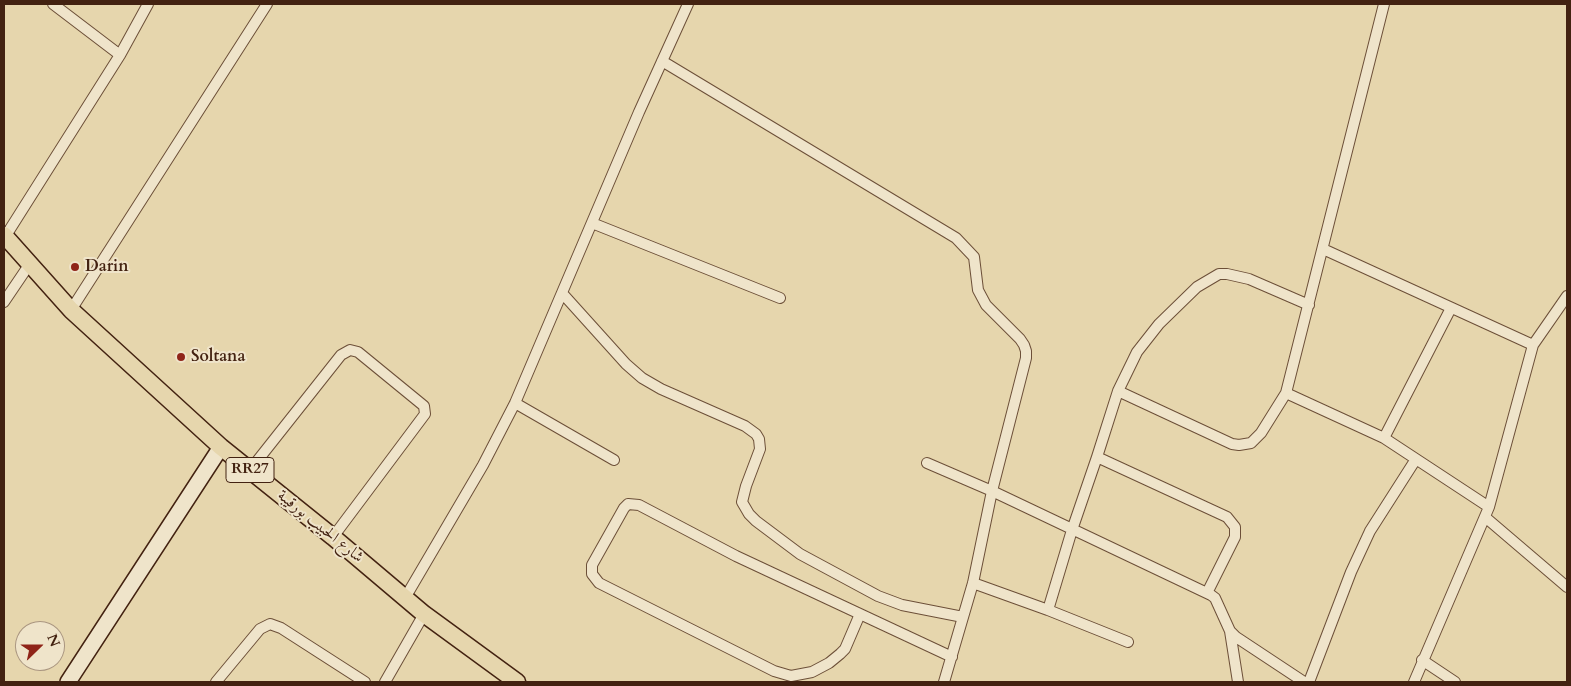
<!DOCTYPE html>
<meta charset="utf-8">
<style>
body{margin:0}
#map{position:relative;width:1571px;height:686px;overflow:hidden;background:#e6d6ad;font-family:Cardo,serif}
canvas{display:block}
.frame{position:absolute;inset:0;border:5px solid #432211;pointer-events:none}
.north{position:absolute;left:15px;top:621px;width:50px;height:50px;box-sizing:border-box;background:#efe4ca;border:1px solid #aa9680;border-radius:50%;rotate:68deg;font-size:14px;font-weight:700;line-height:20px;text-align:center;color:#432211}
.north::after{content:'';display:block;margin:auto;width:18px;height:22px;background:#8f2418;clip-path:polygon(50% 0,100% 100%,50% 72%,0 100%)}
</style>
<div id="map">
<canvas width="1571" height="686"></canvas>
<div class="frame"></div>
<div class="north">N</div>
</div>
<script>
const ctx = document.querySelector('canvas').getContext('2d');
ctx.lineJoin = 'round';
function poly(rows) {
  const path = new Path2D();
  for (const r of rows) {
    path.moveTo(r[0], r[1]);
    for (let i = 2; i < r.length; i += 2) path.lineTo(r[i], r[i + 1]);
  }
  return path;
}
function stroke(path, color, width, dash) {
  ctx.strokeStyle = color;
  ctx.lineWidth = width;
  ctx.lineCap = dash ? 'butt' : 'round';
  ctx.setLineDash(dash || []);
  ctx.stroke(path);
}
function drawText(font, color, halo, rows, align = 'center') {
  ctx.font = font + ' Cardo,Amiri,serif';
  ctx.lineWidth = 4;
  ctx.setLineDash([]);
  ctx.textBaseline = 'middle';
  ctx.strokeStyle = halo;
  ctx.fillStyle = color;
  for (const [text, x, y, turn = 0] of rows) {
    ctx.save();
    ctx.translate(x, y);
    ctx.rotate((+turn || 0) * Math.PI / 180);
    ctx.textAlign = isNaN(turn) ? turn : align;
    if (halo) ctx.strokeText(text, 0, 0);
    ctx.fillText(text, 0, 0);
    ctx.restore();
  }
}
const street = poly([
 [53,4,120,55],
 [1384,4,1286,393,1384,438,1489,507],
 [662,61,956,238,974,257,978,290,986,305,1020,339,1024,345,1026,351,1026,358,992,491,973,583,944,682],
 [592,223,780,298],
 [5,237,120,55,148,4],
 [1323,249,1533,345,1489,507,1414,682],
 [562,293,626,364,642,378,661,389,745,426,756,434,759,439,760,449,746,486,742,502,749,514,756,521,800,554,878,596,902,605,963,617],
 [4,302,29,265],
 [71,310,267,4],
 [1533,345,1567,296],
 [1118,391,1232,444,1239,445,1251,443,1261,433,1286,393],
 [515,403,614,460],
 [1384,438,1451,308],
 [1097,457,1227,517,1235,527,1235,537,1207,593],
 [927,463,992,491,1211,595,1215,598,1230,631,1236,637,1304,682],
 [250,470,341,355,350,350,358,352,424,406,425,414,333,537],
 [1485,517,1567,587],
 [973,583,1048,610,1128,642],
 [405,598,483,465,515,403,639,112,688,4],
 [1048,610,1072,530,1097,457,1118,391,1137,352,1159,324,1197,287,1219,274,1227,274,1249,279,1309,305],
 [860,614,845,649,840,654,829,663,812,672,791,676,774,671,599,583,592,574,592,565,624,508,628,504,639,505,736,556,952,657],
 [1230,631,1238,682],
 [1422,660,1455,682],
 [216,682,260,629,270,624,281,628,365,682],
 [385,682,424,614],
 [1309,682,1351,572,1370,531,1416,459]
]);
const secondary = poly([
 [68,682,221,447]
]);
const primary = poly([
 [4,235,71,310,221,447,333,537,424,614,517,682]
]);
stroke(street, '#6c4f38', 12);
stroke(secondary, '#432211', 18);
stroke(primary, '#432211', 19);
stroke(street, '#efe4ca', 10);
stroke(secondary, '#efe4ca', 15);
stroke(primary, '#e6d6ad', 16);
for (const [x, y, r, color] of [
 [75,267,5,"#8f2418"],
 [181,357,5,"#8f2418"]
]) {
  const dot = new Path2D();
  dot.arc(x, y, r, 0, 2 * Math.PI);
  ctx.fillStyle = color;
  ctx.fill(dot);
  stroke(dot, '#efe4ca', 2);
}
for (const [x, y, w] of [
 [250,470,48]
]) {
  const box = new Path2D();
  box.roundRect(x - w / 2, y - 12.5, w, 25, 4);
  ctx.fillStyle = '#efe4ca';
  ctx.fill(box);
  stroke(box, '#432211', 1);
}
drawText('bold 15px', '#432211', null, [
 ["RR27",250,470]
]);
drawText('bold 16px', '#432211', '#efe4ca', [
 ["Darin",85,267],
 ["Soltana",191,357]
], 'left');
drawText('16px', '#432211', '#efe4ca', [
 ["شارع الحبيب بورقيبة",320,527,39]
]);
</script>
